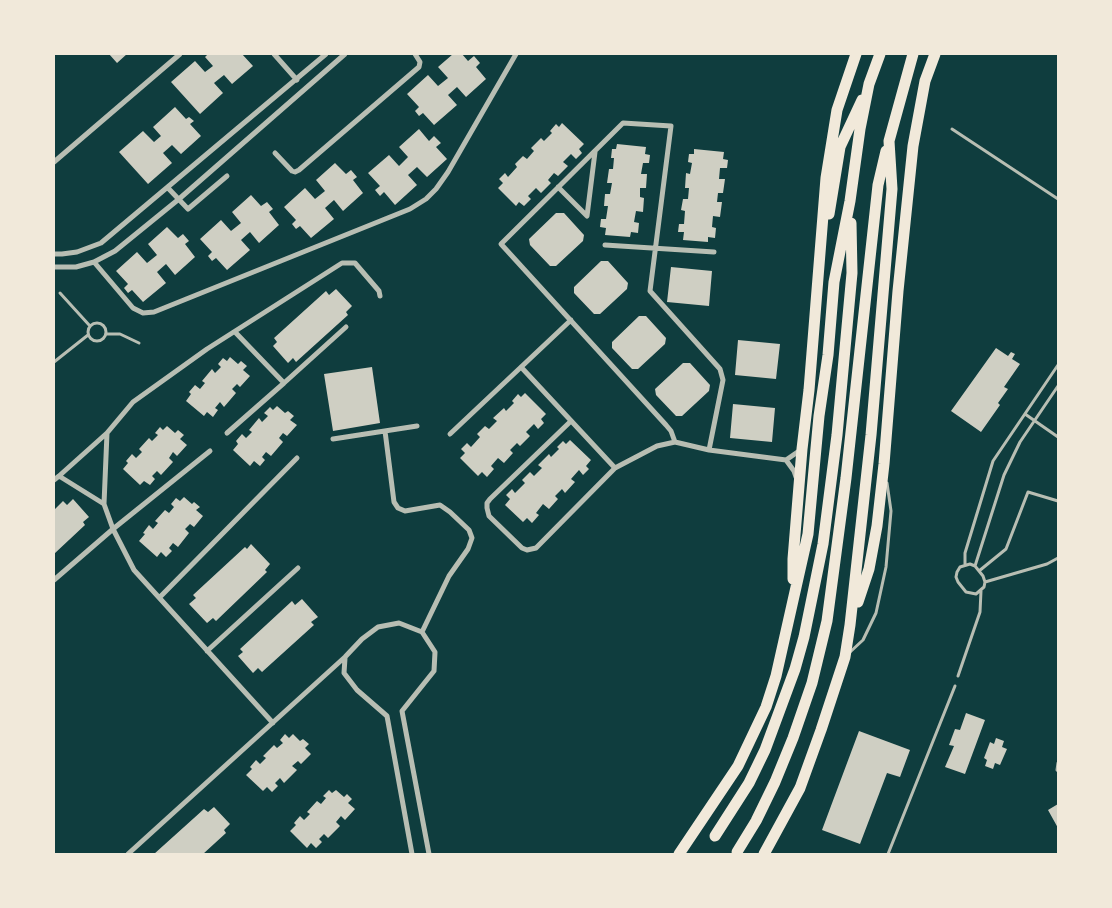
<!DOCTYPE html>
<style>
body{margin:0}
#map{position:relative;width:1112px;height:908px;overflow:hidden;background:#0f3d3e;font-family:Barlow,sans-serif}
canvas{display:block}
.frame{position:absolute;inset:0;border:55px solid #f1e9da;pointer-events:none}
</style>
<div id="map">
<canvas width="1112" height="908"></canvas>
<div class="frame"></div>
</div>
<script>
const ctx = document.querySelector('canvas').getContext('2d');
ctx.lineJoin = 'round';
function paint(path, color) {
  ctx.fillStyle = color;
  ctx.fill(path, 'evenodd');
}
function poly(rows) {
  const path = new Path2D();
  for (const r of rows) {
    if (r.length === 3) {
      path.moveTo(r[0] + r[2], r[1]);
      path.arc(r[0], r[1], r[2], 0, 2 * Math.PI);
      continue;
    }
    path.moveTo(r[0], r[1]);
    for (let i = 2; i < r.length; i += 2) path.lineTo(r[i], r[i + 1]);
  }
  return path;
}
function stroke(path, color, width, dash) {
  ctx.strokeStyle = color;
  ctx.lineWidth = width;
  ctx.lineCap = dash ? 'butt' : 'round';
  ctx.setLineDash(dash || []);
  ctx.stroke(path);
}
paint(poly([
 [109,54,127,54,117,63],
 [208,54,242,54,253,66,232,84,224,75,214,83,223,93,200,114,171,82,195,61,205,72,213,66,205,57],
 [453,54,462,54,468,61,474,56,480,63,476,67,486,79,466,97,457,87,448,95,457,105,434,125,423,113,419,116,415,111,419,107,407,94,428,75,438,86,448,78,438,67],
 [175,107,186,119,189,117,194,121,190,124,201,136,181,154,172,145,163,153,172,163,148,184,119,152,143,131,154,142,161,136,153,127],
 [562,123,584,144,579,149,582,153,576,159,571,154,563,162,568,166,558,176,554,173,548,180,551,183,541,193,536,188,528,196,531,199,524,206,519,202,516,206,498,188,503,183,499,179,505,173,508,177,517,167,515,164,523,156,527,159,534,151,531,148,541,138,544,141,552,133,550,131,556,124,559,127],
 [419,129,429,141,434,136,441,143,436,147,447,159,427,177,417,167,408,175,417,185,395,205,384,192,380,196,375,190,380,186,368,173,389,155,399,166,408,157,399,147],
 [617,144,646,147,645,154,650,155,649,163,643,163,641,174,647,174,646,188,640,188,640,197,644,198,643,212,636,211,634,222,639,223,638,233,631,232,630,237,605,235,606,228,600,227,601,219,606,219,608,206,604,206,605,194,610,194,612,183,607,183,609,169,613,169,614,158,611,158,612,149,616,149],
 [694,149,724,152,723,159,728,160,727,168,720,168,719,179,725,179,723,193,718,193,717,202,722,202,720,217,713,216,712,227,716,228,715,238,708,237,708,242,683,240,684,232,678,232,679,224,684,224,685,211,681,210,683,199,688,199,689,188,685,188,686,173,690,174,692,163,688,162,689,154,694,154],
 [335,163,346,174,351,170,357,177,353,180,363,193,343,211,334,200,325,208,334,219,311,238,300,226,296,229,292,224,296,220,284,207,305,188,315,199,325,191,316,180],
 [251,195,261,206,267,202,273,209,269,212,279,225,259,243,250,232,241,240,250,250,227,270,216,258,212,261,208,256,212,252,200,239,221,220,231,231,241,223,232,212],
 [556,213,564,213,584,235,583,241,556,266,550,266,530,245,529,239],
 [167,227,178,238,183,234,189,241,185,244,195,257,175,275,166,264,157,272,166,283,143,302,132,290,128,293,124,288,128,284,116,271,137,252,147,263,157,255,148,244],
 [601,261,608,261,628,283,627,289,600,314,594,314,574,293,574,287],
 [671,267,712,271,709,306,667,302],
 [336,289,352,306,346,312,348,315,296,362,293,358,288,363,273,346,277,342,274,338,326,291,329,295],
 [639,316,646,316,666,338,665,344,638,369,632,369,612,348,612,342],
 [738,340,780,344,776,379,735,375],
 [996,348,1008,356,1011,352,1015,354,1012,359,1020,364,1004,387,1008,389,998,403,1000,405,981,432,951,411],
 [230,357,238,364,241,361,247,366,243,370,250,376,240,387,237,384,232,389,236,393,224,407,220,402,215,408,218,410,213,417,207,412,204,416,186,401,191,394,189,392,195,385,200,389,205,383,202,381,212,369,215,373,221,367,218,364,223,358,227,361],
 [683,363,690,363,710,385,709,391,682,416,676,416,656,395,655,389],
 [372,367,380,423,333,431,324,374],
 [525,393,546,414,541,419,544,423,538,429,534,424,526,432,530,436,520,446,517,443,510,450,513,453,504,463,498,458,491,466,494,469,487,477,482,472,478,476,460,458,465,453,461,449,467,443,471,447,480,437,477,434,485,426,489,429,497,421,493,418,504,408,506,411,514,403,512,401,518,394,521,397],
 [733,404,775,408,772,442,730,438],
 [277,406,285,413,288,411,294,416,290,420,297,425,287,436,283,433,279,438,283,442,271,456,266,452,262,457,265,460,260,466,254,461,250,466,233,450,238,444,236,441,242,434,246,438,252,432,249,430,259,418,262,422,268,416,264,413,270,407,273,410],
 [167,426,175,433,178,430,184,435,180,439,187,445,177,456,173,452,169,458,173,462,161,475,157,471,152,476,155,479,150,485,144,481,140,485,123,469,128,463,126,461,132,454,136,458,142,452,139,449,149,438,152,441,158,435,155,433,160,427,163,430],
 [570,440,591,460,586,466,589,469,583,475,579,470,571,479,575,482,565,493,562,489,555,496,558,499,549,509,543,504,536,513,539,515,532,523,527,518,523,522,505,505,510,499,506,495,512,489,515,493,525,483,522,480,530,472,534,476,542,468,538,465,549,454,551,457,559,449,557,447,563,441,566,444],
 [184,497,192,504,194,502,200,507,196,510,203,516,194,527,190,524,185,529,189,533,178,547,173,543,169,548,172,551,166,557,161,552,157,557,139,541,145,534,143,533,149,525,153,529,158,523,155,521,165,510,169,513,174,507,171,504,176,498,180,501],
 [73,499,89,517,83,522,85,525,54,554,54,510,63,501,67,505],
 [251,544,270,564,265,570,267,572,216,621,213,618,207,623,189,604,196,598,193,595,245,547,247,549],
 [302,599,318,617,311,622,314,625,262,672,258,668,253,673,238,656,243,652,240,649,292,601,295,605],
 [966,713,985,720,965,774,945,767,954,746,949,745,955,729,960,730],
 [859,731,910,750,900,777,887,773,860,844,822,830],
 [285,734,289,738,293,734,300,741,303,739,309,744,305,748,311,754,301,764,298,761,292,766,297,770,284,783,280,778,275,783,278,786,272,792,267,787,263,791,246,775,252,769,250,767,256,760,260,764,266,758,263,756,274,745,277,748,283,743,280,740],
 [996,738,1004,741,1002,747,1007,749,1000,765,995,763,993,769,985,766,987,760,984,758,990,742,994,744],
 [329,790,332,793,336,790,344,797,347,794,352,799,348,803,355,809,345,820,341,816,336,822,340,826,328,838,324,834,319,839,322,842,316,848,311,843,307,848,290,831,296,825,294,823,300,816,304,820,310,814,307,812,317,801,321,804,326,798,323,796],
 [1058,804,1058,828,1048,810],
 [214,807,230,824,224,830,226,833,203,854,154,854,204,809,208,812]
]), '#cfcfc3');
stroke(poly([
 [952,129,1058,199],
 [60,293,90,326],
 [97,332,9],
 [106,334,120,334,139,343],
 [54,362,88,335],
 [1025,414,1058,437],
 [970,564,975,566,983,576,985,582,984,587,976,594,966,592,958,582,956,577,957,572,960,567,970,564],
 [965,565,965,553,993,461,1058,365],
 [975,566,1004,475,1020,442,1058,386],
 [979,571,1006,549,1028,492,1058,501],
 [985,582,1047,564,1058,558],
 [849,653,863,640,876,613,886,567,891,511,887,483],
 [958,676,980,612,981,591],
 [1058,763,1057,770,1058,771],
 [888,854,955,686]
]), '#b8beb3', 3);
stroke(poly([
 [274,54,297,80],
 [275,153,292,171,295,172,299,170,419,67,420,62,415,54],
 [54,162,180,54],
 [558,187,587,216,595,152],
 [168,188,188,209,227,176],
 [605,245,714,252],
 [54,254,62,254,77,252,101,243,326,54],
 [94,262,133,308,143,313,154,312,410,209,426,199,436,189,448,172,516,54],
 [54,267,76,267,94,262,115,251,179,199,345,54],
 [521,367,615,468],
 [284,383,346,327],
 [571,421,490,499,487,503,487,508,489,516,522,548,527,550,536,548,615,468,657,446,675,442,709,450,786,460,802,449],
 [385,431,394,502,398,508,405,511,440,505,450,512,469,530,472,538,468,549,449,576,422,632],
 [227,433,284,383,235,332],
 [450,434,571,320],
 [333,439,417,426],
 [675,442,671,431,666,425,501,244,623,123,671,126,650,291,720,369,723,380,709,450],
 [786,460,794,471,796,477],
 [59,476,107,433],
 [54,480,59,476,104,504],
 [54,580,113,529,210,451],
 [160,597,297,458],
 [207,651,298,568],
 [345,658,344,673,357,690,387,716,412,854],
 [273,723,134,570,113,529,104,504,107,433,133,402,207,349,342,263,355,263,379,291,380,296],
 [128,854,345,657,362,639,378,627,399,623,422,632,435,652,434,671,402,711,429,854]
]), '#b8beb3', 5);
stroke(poly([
 [829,214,840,147,862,100],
 [793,579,793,559,802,449,809,390,826,178,837,110,856,54],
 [858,602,869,569,877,526,884,464,898,291,913,146,925,81,935,54],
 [715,836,749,783,765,750,795,669,804,637,823,544,837,435,852,273,851,223],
 [737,852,756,821,775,782,793,738,812,683,827,621,846,478,878,185,886,151],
 [679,854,738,766,766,707,776,676,808,534,819,416,828,355,834,282,850,201,860,129,869,84,880,54],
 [764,854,800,788,821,730,845,657,850,625,871,435,892,189,889,141,913,54]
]), '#f1e9da', 11);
</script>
